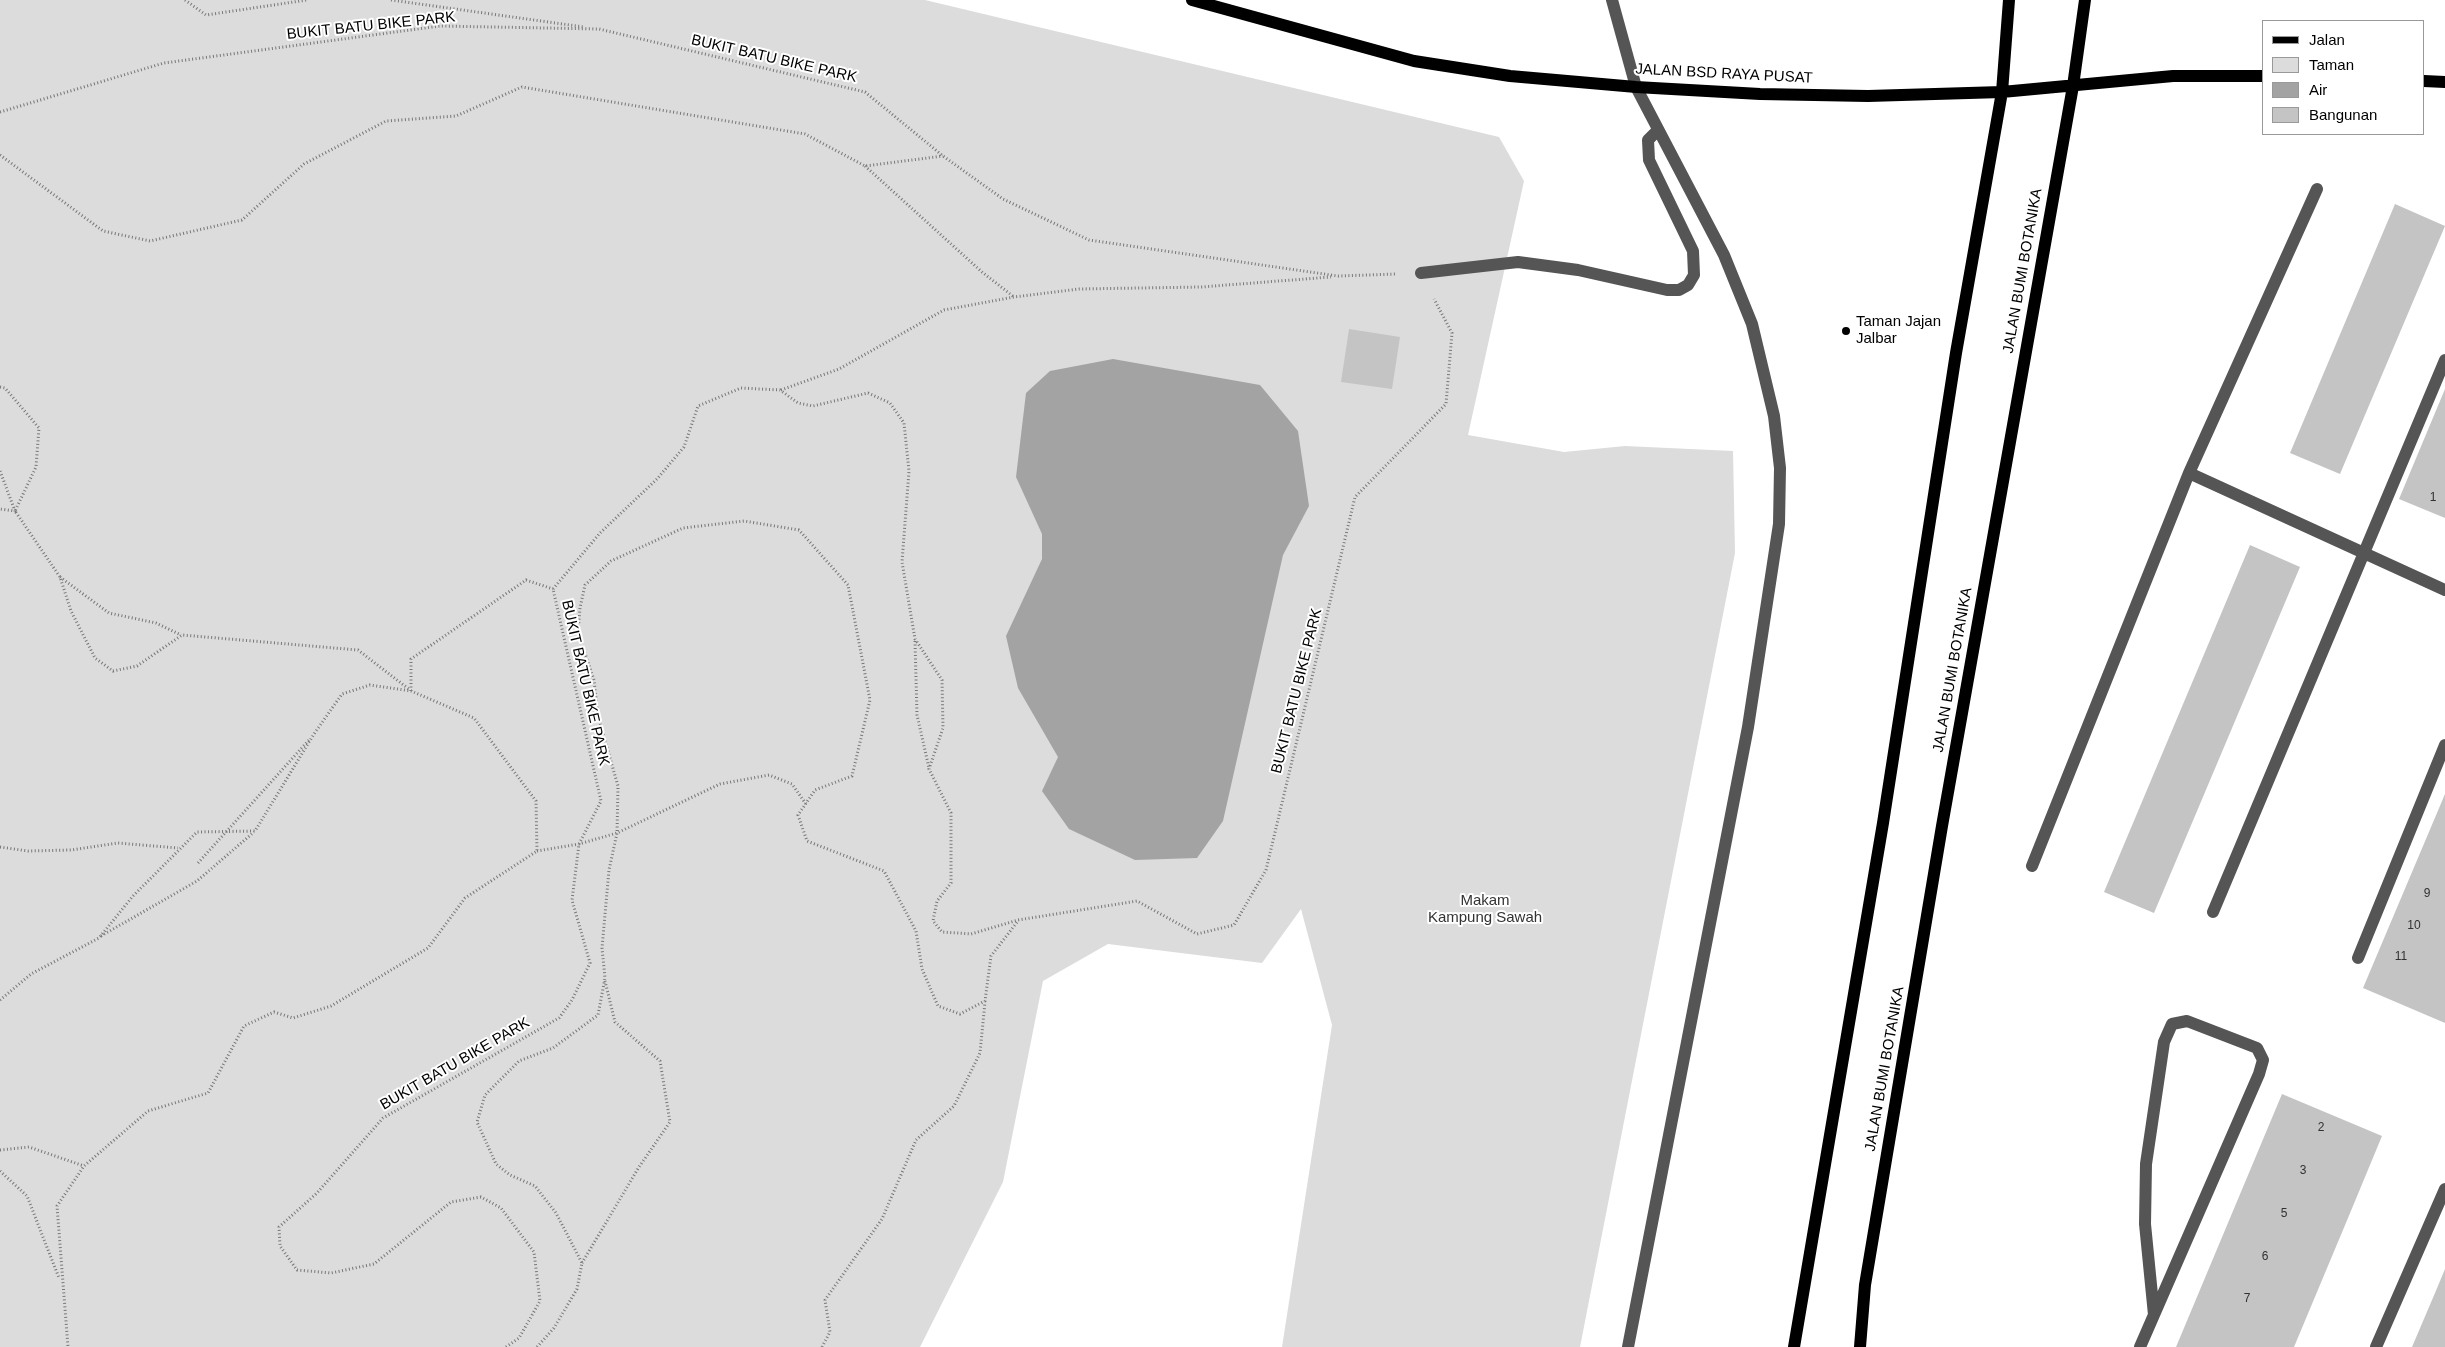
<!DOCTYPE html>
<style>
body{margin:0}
#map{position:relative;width:2445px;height:1347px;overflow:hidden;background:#fff;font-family:Arial,sans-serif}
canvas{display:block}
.legend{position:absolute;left:2262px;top:20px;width:162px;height:115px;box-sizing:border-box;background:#fff;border:1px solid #999;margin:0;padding:6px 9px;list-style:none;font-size:15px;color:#000}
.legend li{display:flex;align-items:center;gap:10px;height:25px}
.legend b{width:25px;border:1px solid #999}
</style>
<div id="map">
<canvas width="2445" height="1347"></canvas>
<ul class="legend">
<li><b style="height:6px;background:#000"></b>Jalan</li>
<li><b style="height:14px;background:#dcdcdc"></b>Taman</li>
<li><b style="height:14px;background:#a3a3a3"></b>Air</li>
<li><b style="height:14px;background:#c4c4c4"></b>Bangunan</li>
</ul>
</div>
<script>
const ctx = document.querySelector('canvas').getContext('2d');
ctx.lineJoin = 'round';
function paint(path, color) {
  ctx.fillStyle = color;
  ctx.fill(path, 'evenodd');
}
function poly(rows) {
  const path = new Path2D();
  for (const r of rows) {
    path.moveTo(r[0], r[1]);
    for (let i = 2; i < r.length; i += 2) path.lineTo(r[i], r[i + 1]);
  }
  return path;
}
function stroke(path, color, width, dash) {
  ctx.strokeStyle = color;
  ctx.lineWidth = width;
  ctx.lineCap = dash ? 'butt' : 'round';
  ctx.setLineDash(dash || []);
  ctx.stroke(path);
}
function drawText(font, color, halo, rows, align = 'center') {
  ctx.font = font + ' Arial,sans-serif';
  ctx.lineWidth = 4;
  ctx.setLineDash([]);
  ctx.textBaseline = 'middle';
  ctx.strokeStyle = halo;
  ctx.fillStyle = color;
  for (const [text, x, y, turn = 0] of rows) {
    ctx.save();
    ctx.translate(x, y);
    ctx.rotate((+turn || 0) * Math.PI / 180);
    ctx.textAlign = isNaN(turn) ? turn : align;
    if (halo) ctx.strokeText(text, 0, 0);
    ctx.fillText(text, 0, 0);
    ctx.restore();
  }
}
paint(poly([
 [0,0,925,0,1499,137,1524,181,1468,435,1564,452,1625,446,1733,451,1735,553,1580,1347,1282,1347,1332,1025,1301,909,1262,963,1108,944,1043,981,1003,1182,920,1347,0,1347]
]), '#dcdcdc');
paint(poly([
 [1113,359,1260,385,1298,431,1309,506,1283,555,1223,821,1197,858,1135,860,1069,829,1042,791,1058,757,1018,688,1006,636,1042,559,1042,534,1016,477,1026,393,1050,371]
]), '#a3a3a3');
paint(poly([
 [2395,204,2445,226,2340,474,2290,453],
 [1349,329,1400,337,1392,389,1341,382],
 [2445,389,2445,518,2399,499],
 [2250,545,2300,567,2154,913,2104,892],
 [2445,794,2445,1023,2363,988],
 [2282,1094,2382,1136,2348,1218,2294,1347,2176,1347],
 [2445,1269,2445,1347,2412,1347,2435,1293]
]), '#c4c4c4');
stroke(poly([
 [185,0,206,15,307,0],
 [391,0,584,27],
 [0,112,164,63,440,26,599,29,865,92,943,156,1003,199,1089,240,1338,276,1396,274],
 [0,155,103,231,150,241,242,220,304,164,386,121,456,116,522,87,805,134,865,166,943,156],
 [865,166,982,272,1014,297],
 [0,387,5,388,39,428,36,467,15,511,60,577,71,611,95,658,113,671,137,666,182,635,358,650,410,690],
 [781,390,839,369,944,310,1014,297,1079,289,1201,287,1331,277],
 [0,471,15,511,0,509],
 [60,577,109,613,156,623,181,635],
 [553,589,600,533,657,479,684,447,698,406,741,388,780,390,798,403,813,406,868,393,890,403,904,423,909,471,902,562,915,639,942,680,943,728,929,769,951,813,951,883,937,901,933,921,942,932,971,934,1018,920,1137,901,1197,934,1234,925,1266,870,1355,497,1446,404,1452,333,1434,299],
 [915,641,917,715,929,768],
 [411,691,411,659,526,580,553,589],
 [0,847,28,851,71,850,118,843,178,848],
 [537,851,579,844,617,833,720,784,769,775,792,784,806,804],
 [198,863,309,740],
 [101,936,197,881,254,832],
 [0,1000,31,974,99,938,133,896,197,832,255,831,314,734,342,694,370,685,411,691,474,718,536,801,537,851,465,898,428,948,331,1006,293,1018,274,1012,244,1026,208,1093,148,1111,84,1166,57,1206,68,1347],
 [0,1150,29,1147,84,1166],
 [0,1171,27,1196,59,1278],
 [582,1263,639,1167,670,1122,660,1061,615,1022,605,981],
 [506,1347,519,1338,540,1301,534,1252,501,1208,481,1197,451,1202,374,1264,331,1273,297,1270,280,1246,279,1227,317,1193,383,1118,559,1018,572,1000,590,963,572,900,579,844,601,801,553,589],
 [537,1347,554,1328,577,1289,582,1263,556,1213,535,1186,510,1175,496,1164,477,1122,485,1095,519,1061,553,1048,598,1015,605,978,602,948,609,870,617,833,618,786,598,716,594,680,578,633,580,608,585,585,611,561,683,528,744,521,799,530,848,585,870,700,852,776,815,790,798,815,807,841,884,871,916,931,922,969,938,1006,960,1014,985,1001,991,956,1018,921],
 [822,1347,830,1332,825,1300,882,1219,916,1140,954,1106,980,1053,985,1002]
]), '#777', 3, [1, 2.5]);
stroke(poly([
 [1612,0,1636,87,1724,255,1752,324,1774,416,1780,468,1779,524,1748,727,1628,1347],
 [1421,273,1518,262,1578,270,1667,290,1679,290,1688,285,1694,275,1693,251,1649,160,1648,140,1658,130],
 [2189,473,2445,590],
 [2032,866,2189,473,2317,189],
 [2213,912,2445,360],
 [2358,958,2445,745],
 [2140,1347,2259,1074,2263,1060,2257,1048,2187,1021,2172,1024,2164,1042,2146,1164,2145,1224,2154,1315],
 [2376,1347,2445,1189]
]), '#555', 12);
stroke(poly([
 [1192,0,1414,61,1510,76,1636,87,1760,94,1868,96,2002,92,2173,76,2264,76],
 [2424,81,2445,82],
 [1794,1347,1883,823,1956,353,2002,92,2009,0],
 [1860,1347,1865,1285,1942,826,2073,86,2085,0]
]), '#000', 12);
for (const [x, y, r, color] of [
 [1846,331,5,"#000"]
]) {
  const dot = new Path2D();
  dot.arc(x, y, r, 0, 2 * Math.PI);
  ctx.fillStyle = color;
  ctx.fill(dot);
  stroke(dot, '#fff', 2);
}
drawText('12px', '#313131', null, [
 ["1",2433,498],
 ["9",2427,894],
 ["10",2414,926],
 ["11",2401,957],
 ["2",2321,1128],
 ["3",2303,1171],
 ["5",2284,1214],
 ["6",2265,1257],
 ["7",2247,1299]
]);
drawText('15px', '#000', '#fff', [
 ["BUKIT BATU BIKE PARK",371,26,-6],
 ["BUKIT BATU BIKE PARK",774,59,13],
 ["JALAN BSD RAYA PUSAT",1724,74,3],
 ["JALAN BUMI BOTANIKA",2023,271,-80],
 ["JALAN BUMI BOTANIKA",1953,670,-80],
 ["BUKIT BATU BIKE PARK",585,683,77],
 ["BUKIT BATU BIKE PARK",1297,691,-76],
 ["BUKIT BATU BIKE PARK",455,1064,-30],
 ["JALAN BUMI BOTANIKA",1885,1069,-80]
]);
drawText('15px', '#000', '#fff', [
 ["Taman Jajan",1856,322],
 ["Jalbar",1856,339]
], 'left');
drawText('15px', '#333', '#fff', [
 ["Makam",1485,901],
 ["Kampung Sawah",1485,918]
]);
</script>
